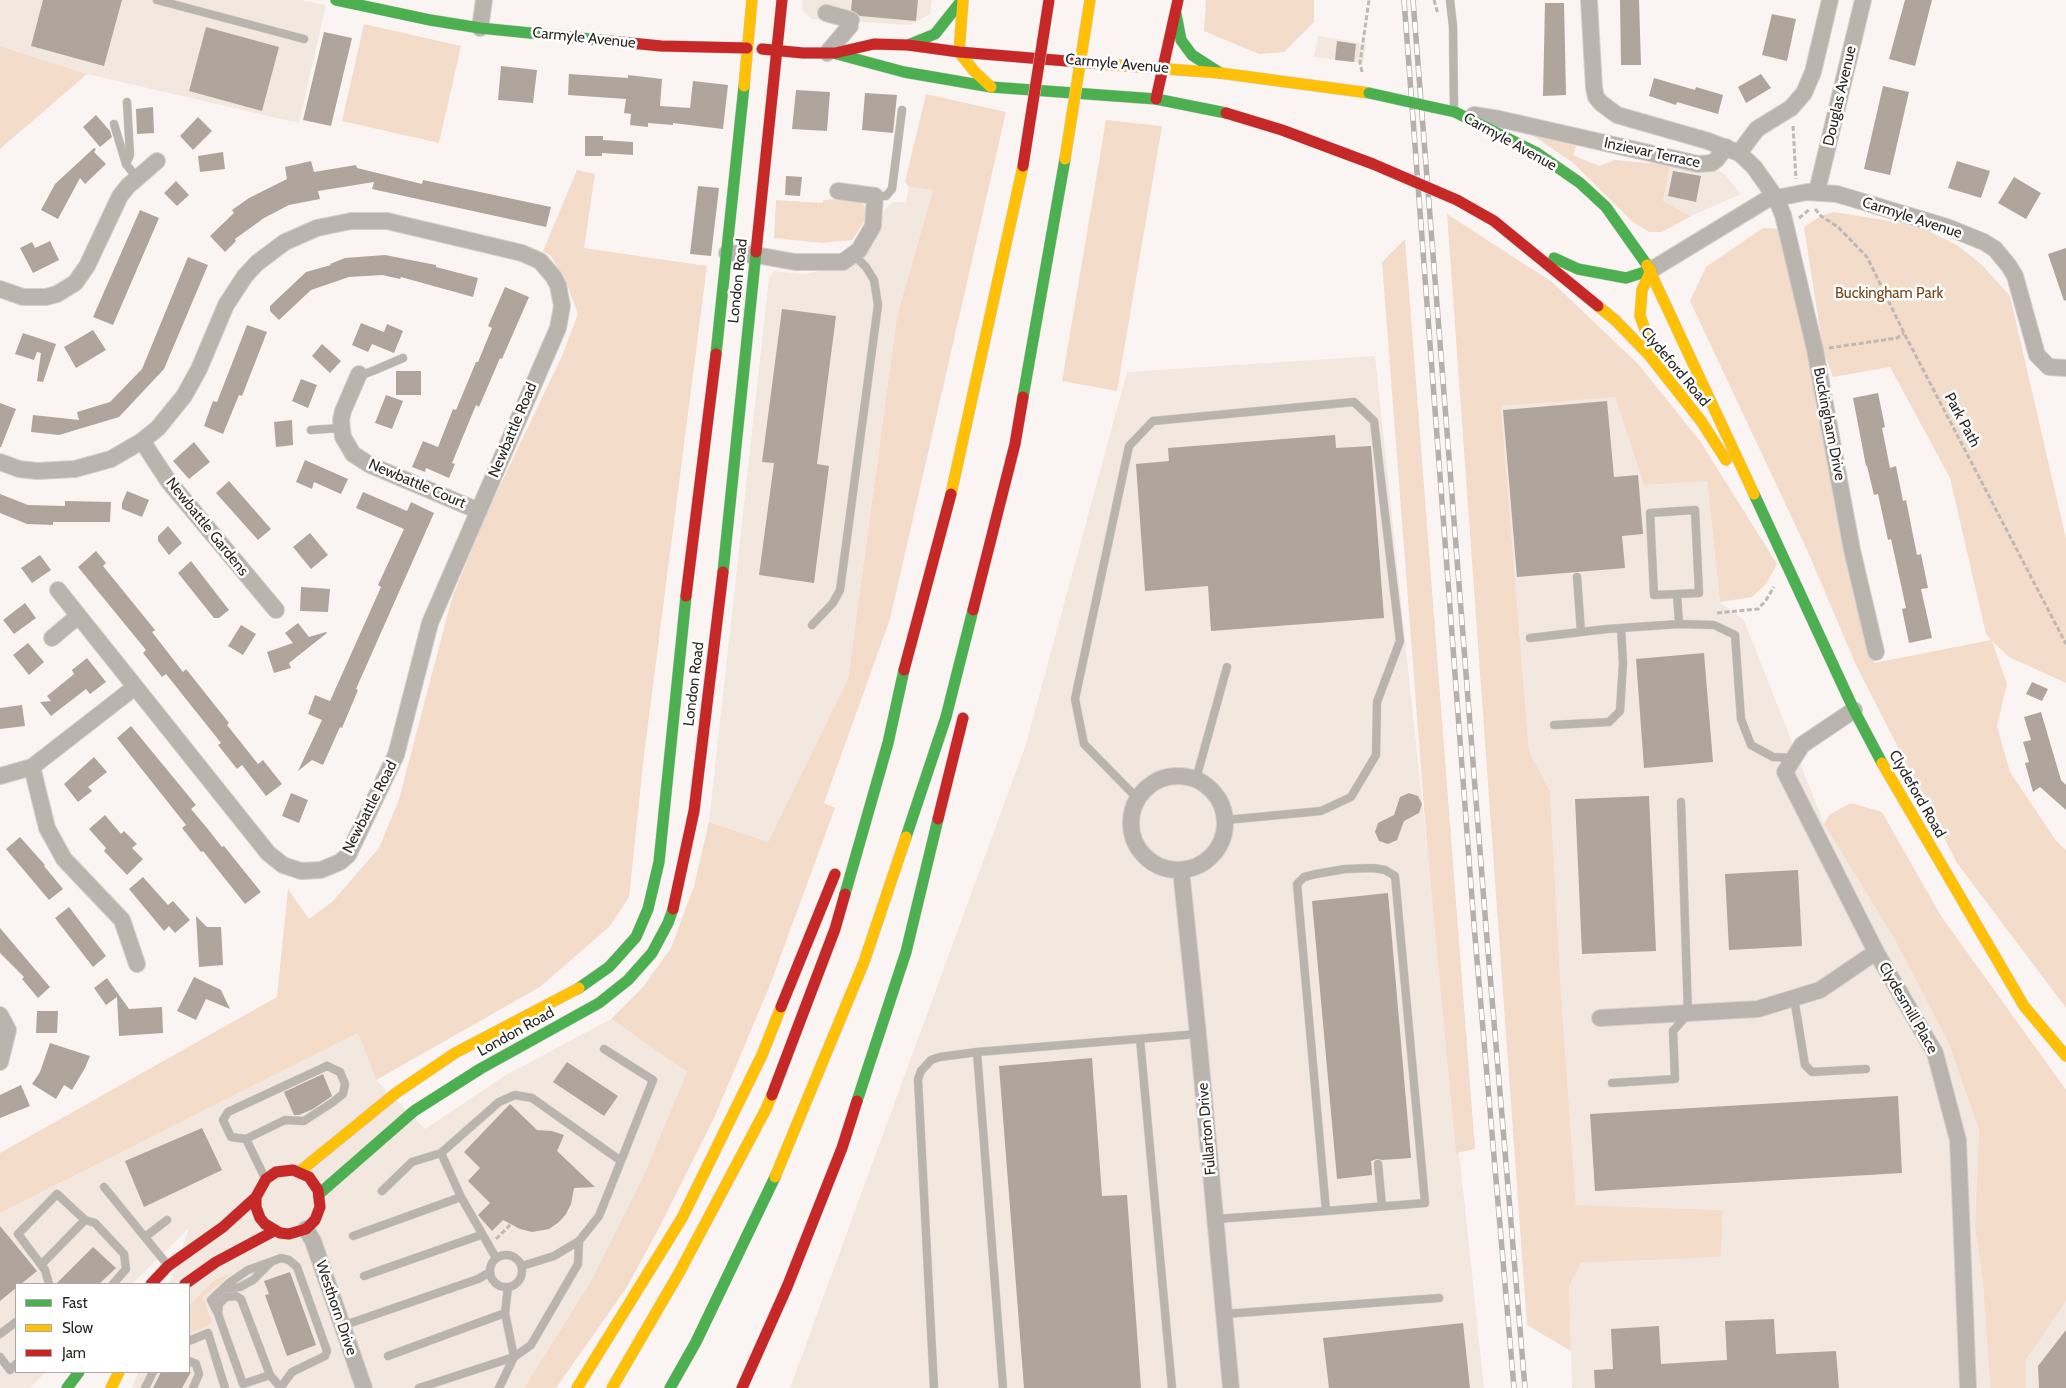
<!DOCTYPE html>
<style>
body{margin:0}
#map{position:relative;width:2066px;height:1388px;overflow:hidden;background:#faf5f2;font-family:Cabin,sans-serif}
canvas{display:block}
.legend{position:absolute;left:15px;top:1283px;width:175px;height:90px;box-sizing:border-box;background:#fff;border:1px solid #aaa9a8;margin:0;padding:6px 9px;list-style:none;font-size:15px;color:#2b2825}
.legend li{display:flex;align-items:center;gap:10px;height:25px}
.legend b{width:25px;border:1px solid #aaa9a8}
</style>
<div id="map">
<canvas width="2066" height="1388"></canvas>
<ul class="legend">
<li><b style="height:6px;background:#4caf50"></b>Fast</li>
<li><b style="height:6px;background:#ffc107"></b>Slow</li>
<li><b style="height:6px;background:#c62828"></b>Jam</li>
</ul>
</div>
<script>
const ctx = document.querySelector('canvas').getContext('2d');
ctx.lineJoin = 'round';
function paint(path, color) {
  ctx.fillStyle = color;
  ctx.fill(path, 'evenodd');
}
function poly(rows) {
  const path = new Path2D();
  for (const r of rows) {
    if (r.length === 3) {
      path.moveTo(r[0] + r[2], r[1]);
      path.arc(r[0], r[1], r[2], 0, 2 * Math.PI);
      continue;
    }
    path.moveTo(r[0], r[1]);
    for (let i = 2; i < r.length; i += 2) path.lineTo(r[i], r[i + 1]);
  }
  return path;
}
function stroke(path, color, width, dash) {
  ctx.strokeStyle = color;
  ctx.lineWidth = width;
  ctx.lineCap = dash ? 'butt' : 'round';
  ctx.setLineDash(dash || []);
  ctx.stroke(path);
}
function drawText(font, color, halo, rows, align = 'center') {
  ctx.font = font + ' Cabin,sans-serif';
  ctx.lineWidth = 5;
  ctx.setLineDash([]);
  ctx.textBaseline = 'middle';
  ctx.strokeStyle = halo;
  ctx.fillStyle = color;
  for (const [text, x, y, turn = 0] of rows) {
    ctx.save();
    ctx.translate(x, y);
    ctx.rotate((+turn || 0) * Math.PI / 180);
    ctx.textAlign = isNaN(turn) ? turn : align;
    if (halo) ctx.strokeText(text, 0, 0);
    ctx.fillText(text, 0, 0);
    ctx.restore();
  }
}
paint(poly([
 [0,0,301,0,326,5,299,123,87,74,0,46],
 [802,0,932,0,930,14,910,25,812,19,802,9],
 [1318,36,1366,44,1363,63,1314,57],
 [1670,165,1722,172,1741,194,1691,216,1663,201],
 [909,187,933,190,897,316,848,679,768,842,709,822,769,278,774,271,804,274,841,267,873,243,880,227,884,210,893,202,906,202],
 [1375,356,1484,1388,790,1388,1026,744,1127,372],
 [1615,396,1644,485,1707,481,1720,602,1744,620,1824,824,1895,940,1949,1044,1979,1130,1975,1228,1983,1282,1990,1388,1572,1388,1569,1286,1581,1263,1721,1257,1723,1210,1576,1205,1561,992,1550,791,1529,751,1501,405],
 [611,1019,687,1072,643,1177,591,1281,524,1388,132,1388,138,1372,189,1372,189,1284,169,1284,189,1228,132,1284,16,1284,16,1372,46,1372,30,1388,0,1388,0,1213,358,1033,376,1080,425,1129,506,1075],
 [2066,1301,2066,1388,2026,1388,2026,1360]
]), '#f3e8e0');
paint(poly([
 [1206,0,1314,0,1314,22,1284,52,1259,54,1204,31],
 [364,24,461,46,439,143,342,121],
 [0,46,87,74,0,149],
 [926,94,1006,112,890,619,824,803,835,808,770,985,715,1116,660,1226,627,1287,556,1388,524,1388,591,1281,643,1177,687,1072,611,1019,643,987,671,948,694,886,709,822,768,842,848,679,897,316,933,190,909,187,905,182],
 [1106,120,1162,126,1117,391,1062,381],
 [1534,134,1576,146,1573,155,1599,166,1615,160,1670,165,1663,201,1691,216,1662,232,1649,232,1634,223,1572,162,1532,135],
 [577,170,595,174,584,248,707,266,644,755,629,897,610,926,540,987,376,1080,358,1033,0,1213,0,1153,277,997,288,889,309,919,332,902,379,848,399,799,452,598,483,521,562,356,578,314,565,279,551,256,543,251],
 [853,198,862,203,866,209,864,222,852,240,822,243,774,238,776,200,823,203,823,200],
 [1833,212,1916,225,1957,245,1981,264,2010,296,2066,539,2066,683,2009,657,1992,641,2007,684,1997,726,2010,772,2057,842,2066,850,2066,1008,1957,863,1856,665,1808,552,1690,301,1706,267,1763,228,1782,229,1852,550,1874,663,1991,640,1986,634,1950,478,1890,367,1833,377,1823,349,1804,227,1821,216],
 [1447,214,1552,282,1639,365,1700,441,1777,564,1766,584,1752,597,1720,602,1707,481,1644,485,1615,397,1501,406,1529,751,1550,791,1561,992,1576,1205,1723,1210,1721,1257,1581,1263,1569,1286,1571,1351,1527,1325],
 [1405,239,1475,1149,1456,1153,1427,846,1382,262],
 [1851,803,1882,812,1941,916,2066,1090,2066,1301,2026,1360,2026,1388,1990,1388,1983,1282,1975,1228,1979,1130,1949,1044,1895,940,1824,824,1830,814],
 [232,1273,203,1297,212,1323,189,1334,189,1305,215,1280]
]), '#f3dcca');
paint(poly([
 [43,0,122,0,104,66,31,46],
 [852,0,918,0,916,21,860,16,851,10],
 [1620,0,1639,0,1641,65,1621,65],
 [1905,0,1932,0,1915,66,1889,59],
 [1545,3,1564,3,1566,95,1543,96],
 [1772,14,1796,19,1787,61,1762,55],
 [206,27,279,47,262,111,189,91],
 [324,32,352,38,331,126,303,120],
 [1337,41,1356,44,1354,62,1335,60],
 [501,66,537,70,533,103,498,100],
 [569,74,628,78,628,75,662,79,660,106,690,108,693,81,728,85,723,129,673,123,673,125,648,123,648,127,630,125,631,114,624,113,626,99,568,95],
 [1761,74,1771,88,1746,103,1738,87],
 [1654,78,1695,90,1696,87,1723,95,1718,114,1677,102,1676,105,1649,96],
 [1883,86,1909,92,1890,175,1864,169],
 [796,90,830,92,827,131,792,129],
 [865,93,897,95,893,133,862,130],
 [153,107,154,133,137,134,136,109],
 [96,115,110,131,112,137,100,147,83,127],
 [198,117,212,131,193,150,180,136],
 [585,136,603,136,603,140,633,142,633,155,602,153,602,156,585,156],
 [94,148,96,149,94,152,106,164,85,184,80,178,58,219,41,210,55,184],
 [223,152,225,169,200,172,198,156],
 [311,161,314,172,356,165,357,168,422,184,423,180,551,207,546,227,372,189,374,182,318,191,320,199,289,205,264,218,235,239,236,241,225,252,210,236,234,213,232,210,249,198,287,179,285,167],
 [1957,161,1990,171,1981,198,1948,188],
 [1673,171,1701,176,1696,202,1668,196],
 [786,176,802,177,800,196,785,195],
 [2014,177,2041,193,2026,219,1998,203],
 [176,181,189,195,177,206,164,193],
 [698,186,719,188,711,256,690,254],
 [140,210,159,218,113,325,93,317],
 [50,241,59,260,33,273,20,248,32,242,35,248],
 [2066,248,2066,300,2064,301,2048,254],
 [385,255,436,265,436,267,478,278,473,297,401,277,400,279,382,275,349,277,311,290,279,320,270,311,270,306,306,272,331,265,330,264,345,258],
 [188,257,208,265,164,369,119,417,59,435,31,432,33,415,79,420,77,412,110,402,142,369],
 [505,287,529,297,502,359,500,358,479,407,476,405,452,463,455,464,449,478,426,468,425,472,412,467,423,441,438,447,453,409,456,410,476,362,478,362,492,328,488,326],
 [782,309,836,316,817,464,829,466,814,583,759,575,774,463,762,462],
 [361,323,384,332,387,324,403,331,394,353,372,344,368,352,352,345],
 [247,325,267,332,242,396,239,395,223,434,204,426,213,401,217,402],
 [93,330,106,350,76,368,64,347],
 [23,333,56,344,43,382,37,381,41,353,37,352,34,360,15,354],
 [322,344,341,361,330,373,312,356],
 [396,371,421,371,421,395,396,395],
 [301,379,317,385,308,408,292,401],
 [1878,393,1885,427,1882,428,1890,468,1896,466,1903,501,1906,500,1917,555,1921,554,1928,588,1921,589,1932,638,1909,643,1902,609,1906,608,1891,539,1888,540,1878,494,1874,495,1867,466,1866,466,1853,398],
 [386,395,403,401,392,429,375,423],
 [1607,401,1614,477,1638,475,1643,534,1622,536,1625,568,1517,577,1503,410],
 [0,403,16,409,1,447,0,447],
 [292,420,293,445,276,447,274,422],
 [1335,435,1336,448,1371,446,1384,618,1211,631,1208,586,1145,591,1136,464,1169,461,1168,448],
 [194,442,210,462,189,479,173,461],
 [305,460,348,479,341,494,314,482,312,489,296,482],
 [229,481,271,529,258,540,216,493],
 [127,491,149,500,142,517,122,509,122,503],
 [363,492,407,511,411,502,434,513,356,689,358,690,342,728,340,727,323,765,312,760,298,771,322,720,308,714,315,695,330,701,381,587,378,585,404,529,356,508],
 [0,494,28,505,65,506,65,501,111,502,110,522,53,522,53,525,27,524,0,513],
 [168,526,182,543,169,555,158,541,158,536],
 [310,533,328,555,311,569,293,547],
 [96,551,106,563,103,566,155,630,152,632,183,672,186,669,229,723,227,725,258,764,263,760,282,784,266,796,242,765,237,769,218,745,221,743,166,674,162,677,143,653,146,650,78,567],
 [40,555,51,570,32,583,21,568],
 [191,561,229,610,219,618,214,618,178,573],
 [301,587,330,589,328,612,300,611],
 [25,603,36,618,14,634,3,620],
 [298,623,309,637,326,632,327,633,289,663,291,668,274,673,267,652,293,643,285,633],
 [241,625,256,634,243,655,228,646],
 [28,643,44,662,29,675,13,655],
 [1704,653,1713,762,1644,768,1636,659],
 [87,658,106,682,90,694,86,689,51,716,40,702,51,701,47,696,74,674,72,670],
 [2032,682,2048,689,2042,701,2026,694],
 [22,705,25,726,0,729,0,708],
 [2041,712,2061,780,2066,785,2066,810,2040,787,2033,792,2025,763,2029,762,2023,742,2031,740,2024,717],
 [131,726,196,805,191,809,207,828,222,847,224,846,261,892,245,904,203,851,201,852,182,828,186,825,117,738],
 [94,757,107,772,88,787,92,791,78,802,64,784],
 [291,793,308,800,299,823,282,816],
 [1409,793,1418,796,1422,804,1419,813,1404,821,1397,840,1388,844,1379,841,1375,832,1378,823,1394,815,1400,797],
 [1649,796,1656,951,1582,954,1575,799],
 [105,815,121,834,124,831,137,844,132,848,143,859,127,875,104,851,106,848,89,829],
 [20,837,45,865,44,866,63,889,49,900,6,849],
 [1798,870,1802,946,1729,950,1725,874],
 [143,877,168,905,173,901,190,920,175,933,169,926,164,931,129,889],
 [1388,893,1411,1158,1382,1160,1377,1159,1371,1161,1372,1175,1337,1179,1312,901],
 [69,907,106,956,93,967,55,918],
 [196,916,207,927,221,927,223,965,199,967],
 [0,928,50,987,38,998,22,979,24,977,0,953],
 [194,977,221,990,230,1009,206,999,196,1020,177,1011],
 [107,978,129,1009,162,1007,163,1033,119,1036,117,997,106,1005,94,988],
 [37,1011,58,1011,57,1033,36,1033],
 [50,1043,90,1056,85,1068,72,1090,64,1085,56,1099,32,1084,40,1072],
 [1092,1058,1102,1196,1127,1195,1141,1388,1024,1388,999,1066],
 [567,1062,618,1096,604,1116,553,1082],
 [323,1074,332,1096,313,1109,299,1115,294,1115,284,1092],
 [21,1085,30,1106,0,1118,0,1095],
 [1898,1096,1902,1173,1595,1191,1590,1114],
 [510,1104,537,1130,552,1131,564,1135,557,1151,595,1187,574,1188,571,1204,566,1214,559,1222,549,1229,532,1232,520,1229,503,1220,492,1231,478,1215,490,1203,468,1181,480,1168,464,1152],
 [202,1128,222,1170,144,1207,125,1161],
 [0,1226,37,1271,21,1284,16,1284,16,1288,0,1301],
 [93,1247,116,1268,99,1284,56,1284],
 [290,1272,316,1345,287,1356,265,1295,269,1294,264,1281],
 [1774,1319,1776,1354,1836,1351,1839,1388,1595,1388,1594,1370,1613,1369,1611,1329,1659,1326,1661,1364,1727,1360,1725,1321],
 [1463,1323,1470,1388,1329,1388,1323,1338],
 [2066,1330,2066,1388,2039,1388,2038,1366],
 [161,1372,191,1372,182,1388,153,1388]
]), '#afa59c');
const lane = poly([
 [157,0,304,39],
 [1450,0,1453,26,1454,108],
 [114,124,126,164,137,178],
 [126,164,130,155,127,102],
 [875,196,886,196,892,189,902,110],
 [359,374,362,375,375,370,403,358],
 [311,430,341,428],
 [1577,577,1581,632],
 [1677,594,1654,595,1650,513,1695,510,1699,593,1677,594,1679,624,1714,625,1735,635,1741,719,1751,745,1773,757,1794,758],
 [812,625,833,603,840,590,878,305,874,280,866,267,854,255],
 [1530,638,1607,629,1679,624],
 [1554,725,1609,722,1620,711,1623,663,1621,628],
 [1196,779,1227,667],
 [1138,799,1084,744,1075,699,1129,446,1153,421,1354,402,1374,421,1400,641,1377,702,1376,755,1351,797,1321,811,1226,820],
 [1794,998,1805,1065,1812,1072,1866,1069],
 [1140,1039,1172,1388],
 [604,1049,653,1080,621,1161],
 [327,1066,340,1072,345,1084,343,1094,333,1102,304,1121,285,1120,246,1139,231,1137,223,1120,228,1112,327,1066],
 [1612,1083,1675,1079,1673,1031,1688,1014,1681,802],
 [246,1139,264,1176],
 [441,1153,499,1102,515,1095,532,1098,621,1161,599,1216,579,1241,554,1256,522,1266],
 [1378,1164,1382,1206],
 [104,1187,166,1263],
 [382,1191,412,1162,441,1153,461,1197],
 [1216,1219,1326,1211,1425,1203,1395,876,1385,870,1373,868,1345,869,1316,874,1304,877,1297,884,1326,1211],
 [85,1220,95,1223,124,1254,126,1269,113,1284],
 [353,1236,461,1197,496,1258],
 [145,1237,167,1220],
 [506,1271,16],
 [41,1265,85,1220,57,1194,18,1234,45,1270,49,1284],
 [364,1276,481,1235],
 [223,1289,240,1287,253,1280,271,1262],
 [218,1314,211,1300,229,1283,248,1270,281,1258,289,1260,297,1267,327,1351,325,1356,292,1372,281,1387],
 [1225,1314,1439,1298],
 [342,1326,478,1279,490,1272],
 [0,1334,16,1322],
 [189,1341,208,1333,225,1388],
 [388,1356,505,1313],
 [0,1357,10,1370,16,1364],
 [189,1361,196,1364,199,1374,193,1388],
 [270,1375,241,1299,236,1296,226,1297,219,1304,218,1314,243,1384,270,1375,281,1388],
 [145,1388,153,1372],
 [419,1388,514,1357,505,1313,508,1287],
 [499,1388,514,1357,531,1345,578,1264,579,1241],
 [934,1388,918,1079,921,1071,931,1060,940,1057,977,1052],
 [1003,1388,977,1052,1198,1034]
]);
const street = poly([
 [1589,0,1594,88,1596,97,1601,103,1617,115,1708,141,1739,153,1754,167,1776,198,1783,215,1815,350,1852,550,1876,652],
 [826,13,851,20],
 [480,28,484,0],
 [827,53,850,26],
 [1474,115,1499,119,1698,164,1712,163,1717,159,1726,147],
 [1739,153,1757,129,1791,108,1804,93,1813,72,1830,0],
 [1817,191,1863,0],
 [727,253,756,255,795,262,843,262,859,250,873,226,875,196,838,191],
 [1651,270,1766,200,1807,192,1837,194,1947,227,1984,242,1995,249,2009,266,2015,276,2037,355,2049,367,2066,368],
 [0,289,23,297,46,297,57,294,75,283,87,266,120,196,128,186,157,161],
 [359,374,343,411,341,420,343,437,353,454,370,465,479,511],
 [142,441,169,482,276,610],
 [0,462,19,469,37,471,75,469,111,459,142,441,158,428,184,396,199,369,226,305,245,276,257,263,285,242,317,228,351,221,387,221,522,253,540,261,553,276,558,285,562,306,558,328,430,623,396,755,348,855,340,862,321,870,301,871,283,865,268,853,58,590],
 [52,638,78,616],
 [1854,710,1802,745,1785,772,1876,952,1935,1053,1958,1140,1968,1388],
 [32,767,47,828,64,859,122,920,137,964],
 [1178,823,47],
 [0,776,32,767,135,687],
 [1181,870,1198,1034,1231,1388],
 [0,1015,8,1030,0,1062],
 [1600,1018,1758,1009,1820,990,1876,952],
 [306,1229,313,1241,364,1388]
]);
const fast = poly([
 [336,0,430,20,480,28,610,41],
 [1176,14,1181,40,1192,55,1220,73],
 [908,45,935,34,962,0],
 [837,54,904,72,991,87,1156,99,1226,113],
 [1432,107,1455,112,1537,153,1580,183,1606,207,1647,265],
 [1554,258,1578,269,1626,278,1651,270],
 [716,354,744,86],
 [1023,397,1065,159],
 [1754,494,1854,710,1882,763],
 [723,572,756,252],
 [906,837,946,717,973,610],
 [845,894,888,743,904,670],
 [579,988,609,967,636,937,648,909,659,862,686,596],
 [857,1101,906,952,938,819],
 [319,1194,414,1111,480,1069,599,1003,628,980,652,953,668,923,673,909],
 [67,1388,79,1372],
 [670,1388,696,1342,775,1177]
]);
const slow = poly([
 [963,0,959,52,974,71,991,87],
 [1102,64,1220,73,1369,93],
 [744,86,752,0],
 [1647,265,1754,494],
 [1651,270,1642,290,1640,316,1649,340,1659,353],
 [1598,306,1615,320,1649,355,1701,421,1726,460],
 [951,494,1023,166],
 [1882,763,2024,1006,2066,1056],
 [299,1172,396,1093,455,1053,579,988],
 [775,1177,864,962,906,837],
 [111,1388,119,1372],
 [577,1388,682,1218,762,1055,781,1007],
 [612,1388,679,1273,766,1109,772,1095]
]);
const jam = poly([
 [610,41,661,46,747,48],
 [762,49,803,53,835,53,874,44,908,45,959,52,1102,64],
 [1156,99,1178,0],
 [1226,113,1282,130,1373,164],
 [1457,200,1494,221,1598,306],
 [756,252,782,0],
 [686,596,716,354],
 [973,610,1015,444,1023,397],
 [904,670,951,494],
 [938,819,963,718],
 [673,909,694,811,723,572],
 [781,1007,835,874],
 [772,1095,835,929,845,894],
 [151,1284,168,1266,223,1227,256,1197,266,1179,276,1172,293,1170,309,1177,318,1190,320,1207,315,1220,306,1229,289,1234,280,1233,265,1224,260,1218,256,1207,256,1197],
 [185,1284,216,1262,274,1231],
 [742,1388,787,1287,842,1148,857,1101]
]);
stroke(lane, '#d4d0ce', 9);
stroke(street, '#d4d0ce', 18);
stroke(fast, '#d4d0ce', 12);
stroke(slow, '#d4d0ce', 12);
stroke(jam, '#d4d0ce', 12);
stroke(poly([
 [1434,0,1438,14],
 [1362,72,1360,63,1369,0],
 [1793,126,1796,179],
 [1815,209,1821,216,1838,227,1867,257,1904,333,2066,644],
 [1799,218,1810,209],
 [1829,348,1897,338,1904,333],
 [1717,613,1758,609,1766,600,1774,587],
 [496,1239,511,1224]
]), '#beb9b6', 3, [5, 2.5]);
stroke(lane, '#bab4ae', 8);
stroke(street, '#bab4ae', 16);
stroke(fast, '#4caf50', 11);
stroke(slow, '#ffc107', 11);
stroke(jam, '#c62828', 11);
const rail = poly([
 [1404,0,1474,925,1514,1388],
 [1413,0,1486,927,1525,1388]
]);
stroke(rail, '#b5b0ac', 5.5);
stroke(rail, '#fff', 4, [11]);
const fastBridge = poly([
 [1369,93,1432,107]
]);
const slowBridge = poly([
 [1065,159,1090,0]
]);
const jamBridge = poly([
 [1373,164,1457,200],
 [1023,166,1049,0]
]);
stroke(fastBridge, '#d4d0ce', 12, []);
stroke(slowBridge, '#d4d0ce', 12, []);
stroke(jamBridge, '#d4d0ce', 12, []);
stroke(fastBridge, '#4caf50', 11);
stroke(slowBridge, '#ffc107', 11);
stroke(jamBridge, '#c62828', 11);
drawText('15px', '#2b2825', '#fff', [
 ["Carmyle Avenue",584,38,6],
 ["Carmyle Avenue",1117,64,5],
 ["Douglas Avenue",1840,96,-77],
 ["Carmyle Avenue",1510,142,29],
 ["Inzievar Terrace",1652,153,12],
 ["Carmyle Avenue",1912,218,18],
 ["London Road",738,281,-84],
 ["Clydeford Road",1675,367,50],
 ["Park Path",1962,420,62],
 ["Buckingham Drive",1829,424,79],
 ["Newbattle Road",513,430,-67],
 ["Newbattle Court",417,484,23],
 ["Newbattle Gardens",207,527,51],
 ["London Road",694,684,-83],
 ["Clydeford Road",1917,794,60],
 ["Newbattle Road",370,807,-63],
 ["Clydesmill Place",1908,1008,60],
 ["London Road",516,1032,-29],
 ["Fullarton Drive",1207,1129,-95],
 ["Westhorn Drive",336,1308,71]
]);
drawText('15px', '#75451b', '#fff', [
 ["Buckingham Park",1889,294]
]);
</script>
